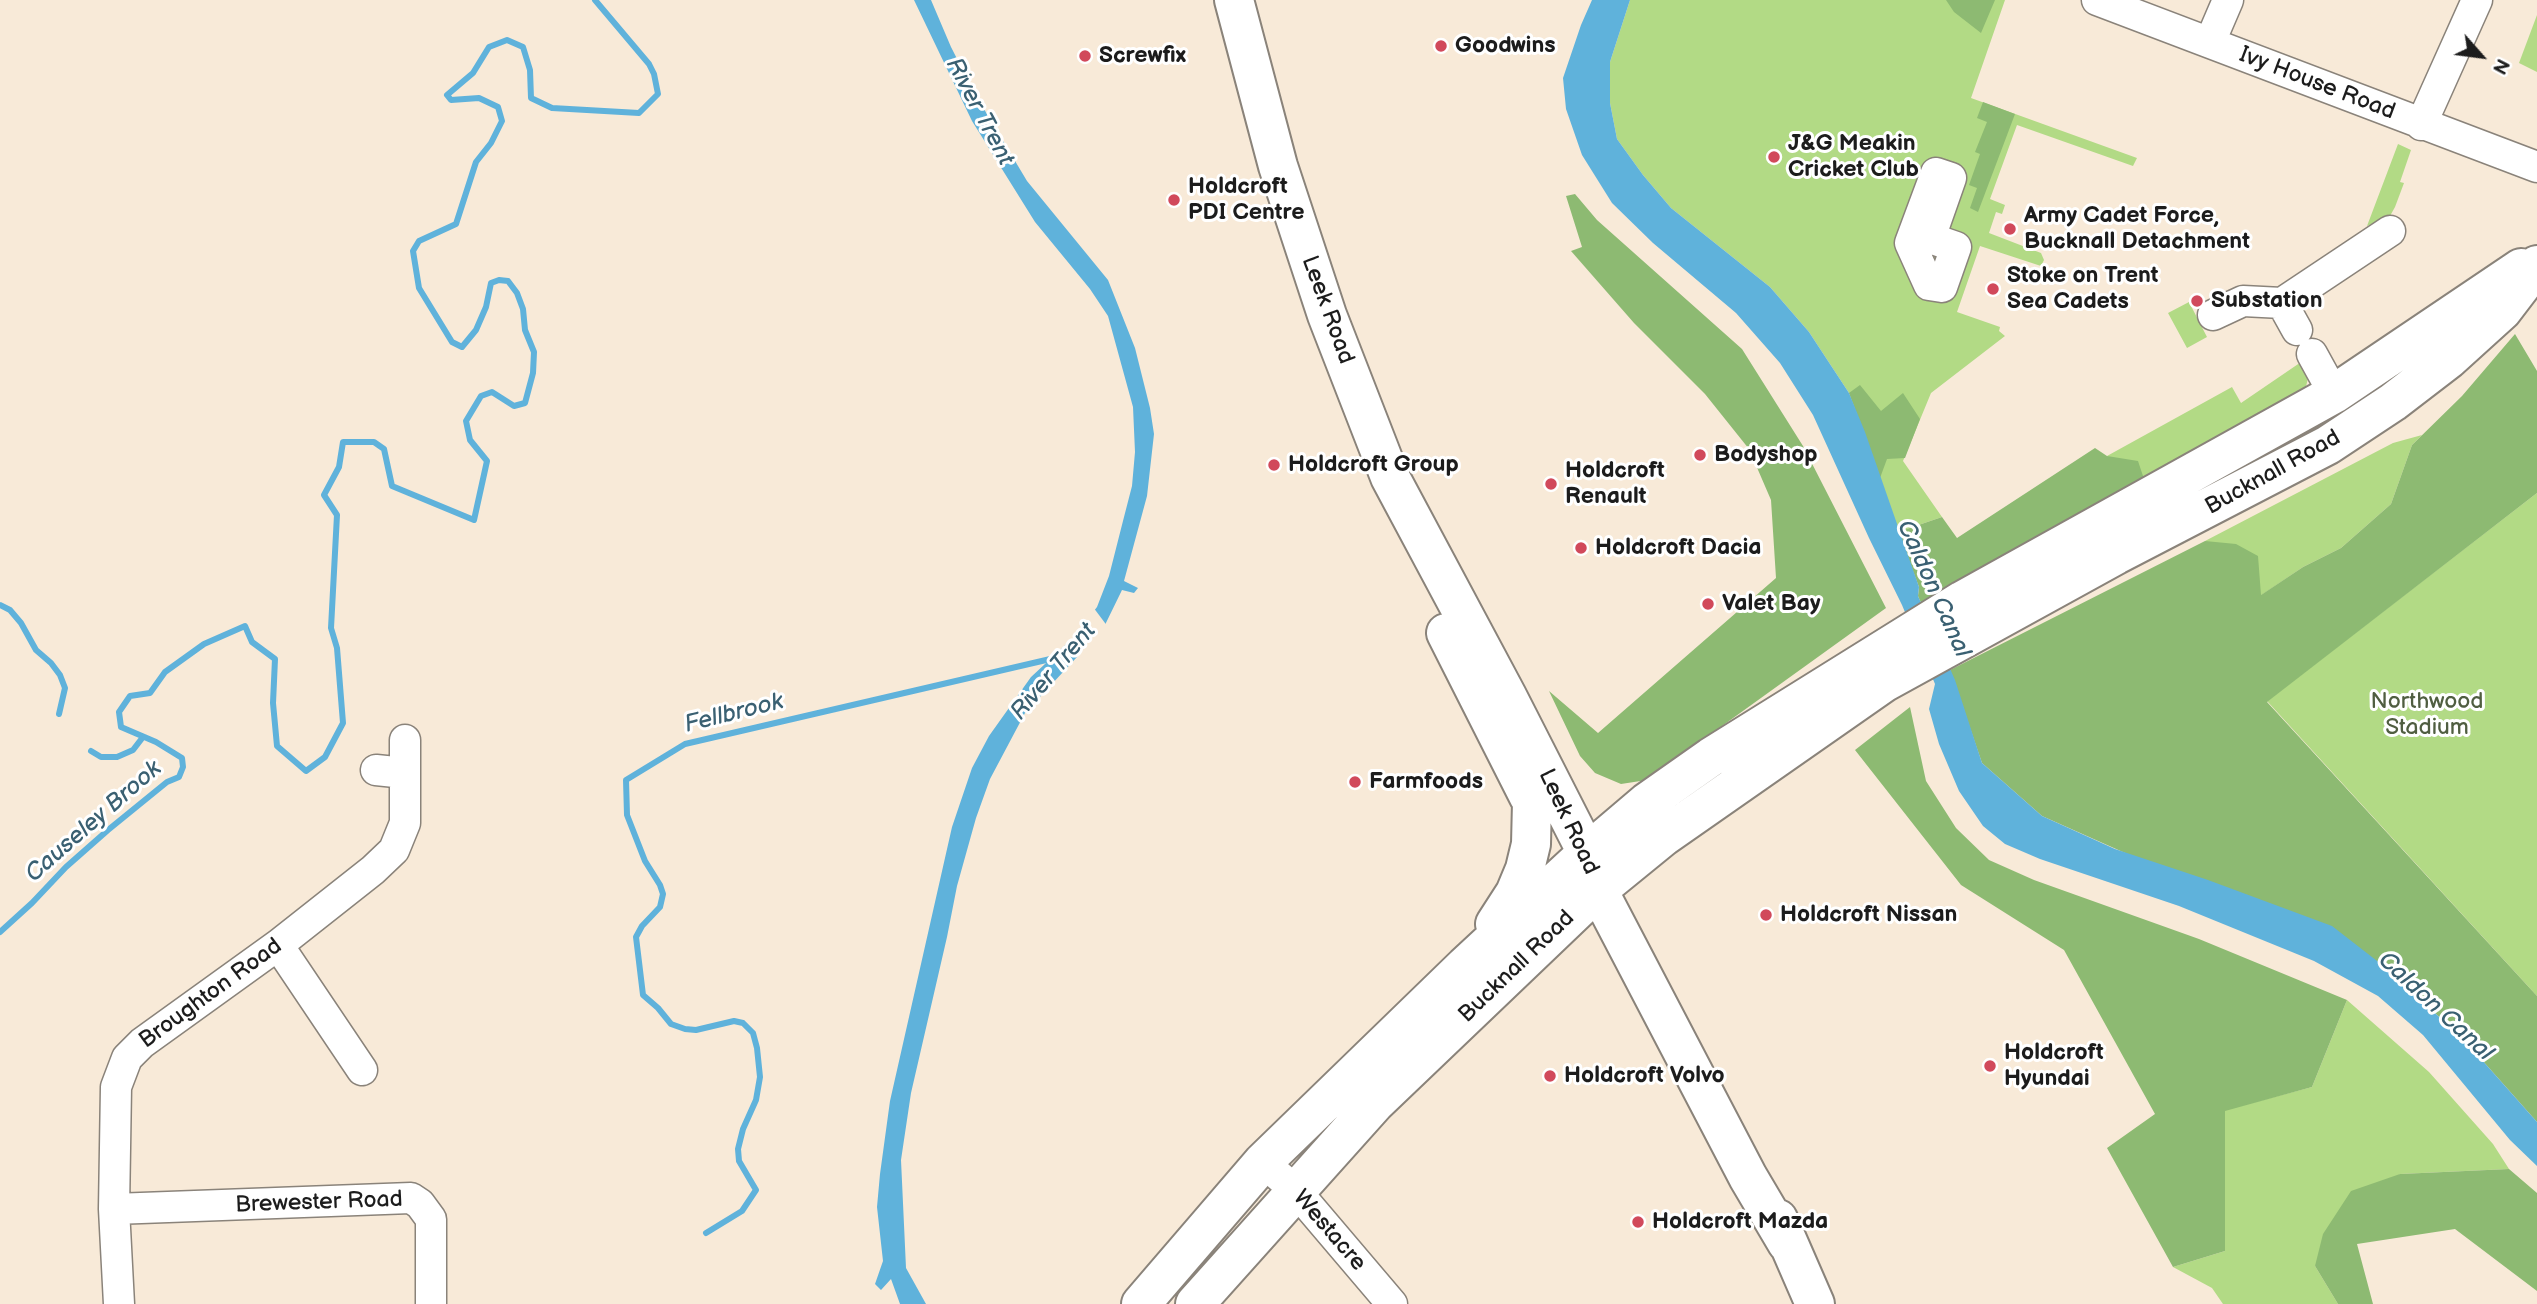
<!DOCTYPE html>
<style>
body{margin:0}
#map{position:relative;width:2537px;height:1304px;overflow:hidden;background:#f8ead8;font-family:"Balsamiq Sans",sans-serif}
canvas{display:block}
.north{position:absolute;left:2446px;top:21px;width:70px;height:70px;-webkit-text-stroke:5px #fff;paint-order:stroke;rotate:118deg;font-size:19px;font-weight:700;line-height:28px;text-align:center;color:#1c1c1c}
.north::after{content:'';display:block;margin:auto;width:24px;height:32px;background:#1c1c1c;clip-path:polygon(50% 0,100% 100%,50% 72%,0 100%)}
</style>
<div id="map">
<canvas width="2537" height="1304"></canvas>
<div class="north">N</div>
</div>
<script>
const ctx = document.querySelector('canvas').getContext('2d');
ctx.lineJoin = 'round';
function paint(path, color) {
  ctx.fillStyle = color;
  ctx.fill(path, 'evenodd');
}
function poly(rows) {
  const path = new Path2D();
  for (const r of rows) {
    path.moveTo(r[0], r[1]);
    for (let i = 2; i < r.length; i += 2) path.lineTo(r[i], r[i + 1]);
  }
  return path;
}
function stroke(path, color, width, dash) {
  ctx.strokeStyle = color;
  ctx.lineWidth = width;
  ctx.lineCap = dash ? 'butt' : 'round';
  ctx.setLineDash(dash || []);
  ctx.stroke(path);
}
function drawText(font, color, halo, rows, align = 'center') {
  ctx.font = font + ' "Balsamiq Sans",sans-serif';
  ctx.lineWidth = 6;
  ctx.setLineDash([]);
  ctx.textBaseline = 'middle';
  ctx.strokeStyle = halo;
  ctx.fillStyle = color;
  for (const [text, x, y, turn = 0] of rows) {
    ctx.save();
    ctx.translate(x, y);
    ctx.rotate((+turn || 0) * Math.PI / 180);
    ctx.textAlign = isNaN(turn) ? turn : align;
    if (halo) ctx.strokeText(text, 0, 0);
    ctx.fillText(text, 0, 0);
    ctx.restore();
  }
}
paint(poly([
 [1630,0,2005,0,1971,98,2137,158,2133,166,2017,125,1990,199,2005,205,2002,214,1996,212,1989,233,2041,253,2044,260,2041,266,1980,246,1957,312,2000,327,1999,331,2005,336,1931,393,1903,461,1942,517,1898,532,1865,432,1849,393,1809,332,1770,287,1671,208,1643,175,1617,139,1610,103,1610,62],
 [2537,15,2537,72,2519,63],
 [2398,144,2411,150,2400,182,2404,183,2395,207,2390,216,2367,226],
 [2189,302,2207,337,2187,348,2168,313],
 [2307,358,2308,378,2305,391,2145,482,2107,456,2232,387,2241,403],
 [2422,435,2412,445,2391,504,2341,548,2303,567,2260,596,2205,541,2393,443],
 [2537,493,2537,996,2267,701],
 [2347,1000,2429,1072,2493,1144,2509,1169,2400,1174,2315,1266,2338,1304,2223,1304,2212,1288,2173,1267,2225,1251,2225,1110,2312,1087]
]), '#b2da85');
paint(poly([
 [1946,0,1995,0,1981,33,1954,12],
 [1983,102,2015,114,1978,212,1970,208,1977,188,1969,185,1980,154,1975,152,1987,122,1977,118],
 [1575,194,1597,220,1742,349,1803,446,1886,608,1647,780,1621,784,1595,773,1580,756,1549,691,1598,733,1776,578,1771,500,1749,449,1705,394,1634,323,1571,251,1582,247,1566,196],
 [2515,334,2537,371,2537,493,2267,702,2537,996,2537,1122,2466,1042,2390,971,2042,816,1982,763,1950,670,2205,541,2236,544,2258,556,2261,595,2303,567,2341,548,2391,504,2412,445,2462,396],
 [1860,385,1881,411,1903,393,1920,419,1905,458,1887,459,1880,478,1849,393],
 [2095,448,2107,456,2138,461,2145,482,1924,610,1918,596,1919,587,1898,532,1942,517,1957,538],
 [1910,707,1926,781,1956,828,1989,860,2034,880,2199,939,2347,1000,2312,1087,2225,1111,2225,1251,2173,1267,2107,1148,2155,1114,2064,950,1961,885,1855,750],
 [2509,1169,2537,1193,2537,1291,2455,1229,2357,1244,2373,1304,2338,1304,2315,1266,2323,1234,2351,1191,2400,1174]
]), '#8dba72');
paint(poly([
 [914,0,931,0,951,47,975,94,1027,181,1108,280,1135,348,1150,408,1154,434,1147,496,1124,581,1138,588,1134,593,1122,590,1103,629,1025,713,990,779,976,818,957,886,947,937,911,1093,901,1160,906,1268,926,1304,900,1304,891,1279,881,1290,875,1284,883,1261,877,1207,880,1174,890,1101,952,827,972,768,989,736,1031,677,1074,637,1097,607,1109,576,1124,517,1132,486,1135,452,1133,407,1108,316,1090,289,1035,222,972,121],
 [1592,0,1630,0,1610,62,1610,103,1617,139,1643,175,1671,208,1770,287,1809,332,1849,393,1865,432,1919,587,1918,596,1955,680,1982,763,2042,816,2115,849,2208,880,2332,926,2390,971,2466,1042,2537,1122,2537,1166,2510,1140,2423,1035,2378,996,2314,961,2179,906,2040,859,2005,844,1983,826,1959,791,1939,744,1929,709,1935,684,1902,605,1869,538,1813,415,1780,363,1736,313,1653,243,1612,203,1582,155,1566,109,1563,78,1581,25]
]), '#5fb2db');
paint(poly([
 [1093,607,1108,627,1082,658,1067,639]
]), '#f8ead8');
stroke(poly([
 [0,605,10,610,21,623,36,650,51,663,60,675,65,688,59,714],
 [91,751,101,757,117,757,133,750,143,737],
 [0,932,32,903,66,867,108,830,167,782,179,777,183,767,182,758,156,742,121,727,119,712,130,696,150,693,165,672,204,644,245,626,252,642,275,659,273,703,277,746,306,771,325,757,343,723,337,648,331,628,337,515,324,495,339,467,343,442,374,442,384,449,392,486,474,520,487,461,470,440,466,421,481,396,492,392,514,406,525,403,533,373,534,352,525,330,523,309,517,293,508,281,499,280,491,283,486,307,476,330,462,347,452,342,419,288,413,251,419,241,456,224,476,162,491,143,502,121,498,107,479,98,451,100,447,95,473,73,489,47,507,40,523,47,530,70,531,98,552,108,639,113,658,94,654,74,649,64,595,0],
 [706,1233,742,1211,756,1190,739,1161,738,1149,743,1129,756,1100,760,1077,757,1048,753,1033,743,1023,734,1021,696,1030,685,1029,671,1024,658,1008,643,995,636,937,642,926,660,907,663,894,660,885,645,861,627,815,626,780,685,744,1059,657]
]), '#5fb2db', 6);
const minor = poly([
 [2097,0,2537,167],
 [2210,42,2228,0],
 [2421,125,2477,0],
 [1936,173,1951,178,1930,238,1956,247,1942,287,1929,285,1910,243,1936,173],
 [2282,303,2297,330],
 [2213,315,2243,301,2282,303,2390,231],
 [2312,354,2334,394],
 [376,770,405,773],
 [278,945,362,1070],
 [1263,1162,1296,1191,1392,1304],
 [114,1209,411,1198,420,1204,431,1219,431,1304],
 [119,1304,114,1209,116,1087,127,1058,142,1043,278,945,373,870,394,850,405,823,405,740]
]);
const major = poly([
 [1587,853,1647,802,1711,757,1963,600,2334,394,2521,268],
 [1778,1219,1815,1304],
 [1787,1243,1748,1177,1598,890,1663,837,1885,682,2116,555,2328,445,2393,402,2449,359,2502,311,2537,265]
]);
const highway = poly([
 [1446,633,1529,797],
 [1495,924,1515,893,1525,869,1531,844,1532,802],
 [1141,1304,1263,1162,1465,966,1587,853],
 [1195,1304,1375,1103,1598,890,1587,853,1507,696,1390,477,1327,315,1278,166,1234,0]
]);
stroke(minor, '#8a837a', 33);
stroke(major, '#8a837a', 42);
stroke(highway, '#8a837a', 42);
stroke(minor, '#fff', 30);
stroke(major, '#fff', 38);
stroke(highway, '#fff', 38);
for (const [x, y, r, color] of [
 [1441,46,7,"#d1495b"],
 [1085,56,7,"#d1495b"],
 [1774,157,7,"#d1495b"],
 [1174,200,7,"#d1495b"],
 [2010,229,7,"#d1495b"],
 [1993,289,7,"#d1495b"],
 [2197,301,7,"#d1495b"],
 [1700,455,7,"#d1495b"],
 [1274,465,7,"#d1495b"],
 [1551,484,7,"#d1495b"],
 [1581,548,7,"#d1495b"],
 [1708,604,7,"#d1495b"],
 [1355,782,7,"#d1495b"],
 [1766,915,7,"#d1495b"],
 [1990,1066,7,"#d1495b"],
 [1550,1076,7,"#d1495b"],
 [1638,1222,7,"#d1495b"]
]) {
  const dot = new Path2D();
  dot.arc(x, y, r, 0, 2 * Math.PI);
  ctx.fillStyle = color;
  ctx.fill(dot);
  stroke(dot, '#fff', 2.5);
}
drawText('bold 23px', '#1c1c1c', '#fff', [
 ["Goodwins",1455,46],
 ["Screwfix",1099,56],
 ["J&G Meakin",1788,144],
 ["Cricket Club",1788,170],
 ["Holdcroft",1188,187],
 ["PDI Centre",1188,213],
 ["Army Cadet Force,",2024,216],
 ["Bucknall Detachment",2024,242],
 ["Stoke on Trent",2007,276],
 ["Sea Cadets",2007,302],
 ["Substation",2211,301],
 ["Bodyshop",1714,455],
 ["Holdcroft Group",1288,465],
 ["Holdcroft",1565,471],
 ["Renault",1565,497],
 ["Holdcroft Dacia",1595,548],
 ["Valet Bay",1722,604],
 ["Farmfoods",1369,782],
 ["Holdcroft Nissan",1780,915],
 ["Holdcroft",2004,1053],
 ["Hyundai",2004,1079],
 ["Holdcroft Volvo",1564,1076],
 ["Holdcroft Mazda",1652,1222]
], 'left');
drawText('23px', '#1c1c1c', '#fff', [
 ["Ivy House Road",2317,84,21],
 ["Leek Road",1327,310,70],
 ["Bucknall Road",2273,473,-29],
 ["Leek Road",1568,822,65],
 ["Bucknall Road",1517,967,-44],
 ["Broughton Road",211,994,-36],
 ["Brewester Road",319,1203,-2],
 ["Westacre",1329,1231,49]
]);
drawText('23px', '#505e41', '#fff', [
 ["Northwood",2427,702],
 ["Stadium",2427,728]
]);
drawText('italic 24px', '#3a6072', '#fff', [
 ["River Trent",979,112,62],
 ["Caldon Canal",1933,589,66],
 ["River Trent",1054,672,-50],
 ["Fellbrook",734,714,-14],
 ["Causeley Brook",94,822,-41],
 ["Caldon Canal",2435,1007,43]
]);
</script>
